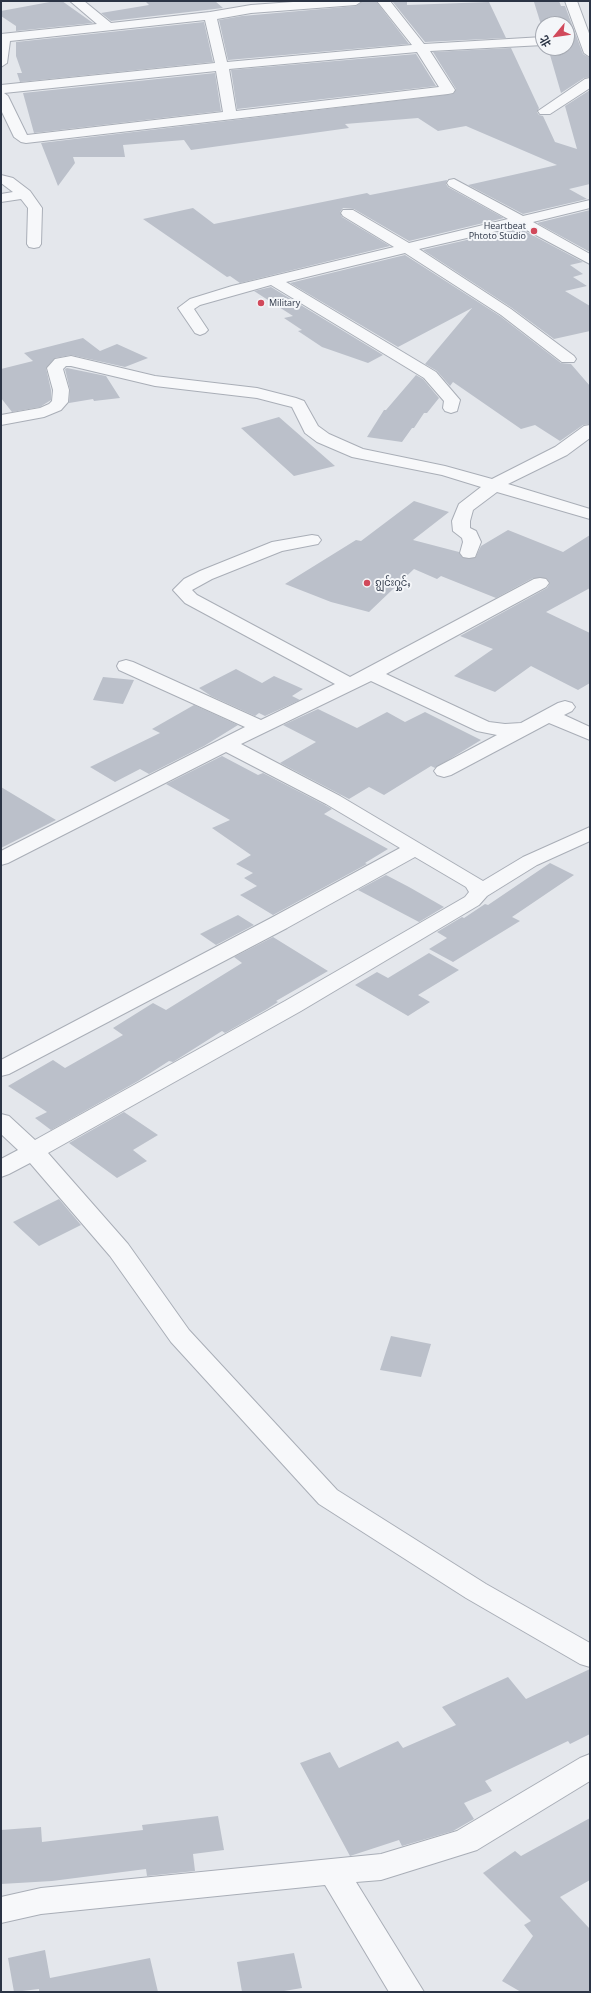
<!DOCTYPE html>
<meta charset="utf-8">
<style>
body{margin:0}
#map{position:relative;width:591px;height:1993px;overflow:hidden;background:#e4e7ec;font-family:"Open Sans","Noto Sans SC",sans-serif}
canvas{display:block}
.frame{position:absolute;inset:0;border:2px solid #2b3445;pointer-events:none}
.north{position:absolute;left:535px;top:16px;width:40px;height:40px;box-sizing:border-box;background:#f4f6f9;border:1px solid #a4a8b1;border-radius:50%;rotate:241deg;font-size:11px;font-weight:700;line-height:16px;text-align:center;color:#2b3445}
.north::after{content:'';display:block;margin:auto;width:14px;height:18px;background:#d1495b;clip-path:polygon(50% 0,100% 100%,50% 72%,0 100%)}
</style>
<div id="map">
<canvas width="591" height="1993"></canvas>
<div class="frame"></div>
<div class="north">北</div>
</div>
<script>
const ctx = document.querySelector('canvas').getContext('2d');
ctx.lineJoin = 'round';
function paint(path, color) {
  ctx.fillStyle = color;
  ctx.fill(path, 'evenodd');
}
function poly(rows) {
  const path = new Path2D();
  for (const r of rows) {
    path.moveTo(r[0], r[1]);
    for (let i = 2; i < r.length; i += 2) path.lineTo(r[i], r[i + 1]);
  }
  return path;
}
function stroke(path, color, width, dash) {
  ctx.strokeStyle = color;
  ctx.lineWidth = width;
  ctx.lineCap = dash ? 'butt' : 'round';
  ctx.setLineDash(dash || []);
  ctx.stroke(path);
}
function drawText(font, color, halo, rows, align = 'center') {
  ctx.font = font + ' "Open Sans","Noto Sans Myanmar",sans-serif';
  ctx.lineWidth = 4;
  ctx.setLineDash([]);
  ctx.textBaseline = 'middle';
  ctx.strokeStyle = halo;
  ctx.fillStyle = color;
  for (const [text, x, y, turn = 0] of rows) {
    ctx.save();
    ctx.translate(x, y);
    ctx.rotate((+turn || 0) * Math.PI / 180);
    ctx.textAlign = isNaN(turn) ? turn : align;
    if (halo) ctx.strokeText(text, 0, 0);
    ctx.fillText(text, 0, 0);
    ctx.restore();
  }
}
paint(poly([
 [55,1,62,1,93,23,16,31,16,26,1,16,1,11],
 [145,1,215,1,223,8,111,21,101,13,149,5],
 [363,1,376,1,409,44,228,60,219,20,242,16,356,6],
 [392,1,407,1,407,5,489,2,506,38,425,42],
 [559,1,561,6,565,6,583,54,590,58,590,77,584,78,561,93,548,48,567,48,567,24,543,24,543,31,534,2],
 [204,22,213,62,20,82,17,73,22,73,16,56,16,42],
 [511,48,539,108,537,112,539,115,543,116,555,142,577,149,565,106,590,90,590,184,569,189,587,199,523,214,468,185,557,165,466,126,438,131,418,118,345,124,349,128,191,150,184,140,123,145,125,157,73,157,75,163,58,186,41,143,453,94,456,89,433,52],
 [416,54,436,86,237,109,231,70],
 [215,73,221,111,34,133,23,93],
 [447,180,446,184,448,187,504,218,409,241,354,209,343,208,340,212,342,217,390,246,240,283,230,276,227,277,143,219,193,208,214,224,367,193,370,195],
 [590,210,590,252,537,223],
 [519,228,583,262,570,265,583,274,573,277,587,286,565,291,590,306,590,331,554,339,512,308,423,250],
 [405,255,500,316,561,363,571,364,590,386,590,424,583,425,560,441,535,425,521,429,453,382,450,386,437,371,425,364,472,308,398,347,290,283],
 [271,287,383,355,368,363,322,347,298,331,302,330,284,318,293,316,254,291],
 [83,338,100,351,117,344,148,358,125,367,71,355,55,358,46,368,51,390,51,400,40,407,12,412,1,398,1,369,33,361,24,353],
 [67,368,106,376,120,398,94,401,93,399,69,403,70,390,65,369],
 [416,375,423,379,439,398,427,413,424,413,414,428,412,428,402,442,367,437,384,410,386,410],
 [279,417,335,466,294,476,241,428],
 [414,501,449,512,413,540,459,552,463,558,475,558,481,546,508,530,563,552,590,535,590,588,546,612,590,633,590,683,578,690,531,666,495,692,454,676,493,649,460,636,547,588,550,583,546,578,533,578,496,598,441,576,437,579,414,569,369,612,331,602,285,584,356,540,361,541],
 [236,669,262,683,274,676,303,689,292,696,300,700,265,716,259,713,255,716,211,696,199,688],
 [103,677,134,680,123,704,93,700],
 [194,705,238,725,204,746,149,774,140,769,115,782,90,767,160,733,152,729],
 [318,709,357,728,387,712,405,722,425,712,481,740,435,768,431,766,384,795,369,787,349,799,280,763,316,742,283,725],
 [222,756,258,775,263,773,325,805,332,809,324,814,388,849,365,863,367,864,273,915,240,895,257,886,244,878,253,873,236,864,251,855,212,828,230,820,166,784],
 [1,787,56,820,1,848],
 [550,863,574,875,512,917,520,921,453,962,429,949,447,938,437,932,462,917,464,918,485,904,488,905],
 [386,875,409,887,444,907,419,922,358,890],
 [238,915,254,925,216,945,200,934],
 [273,937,328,971,276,1001,278,1002,267,1009,225,1033,222,1031,173,1062,169,1061,138,1081,51,1130,35,1118,47,1112,8,1086,53,1060,65,1068,123,1035,113,1028,153,1003,166,1010,242,963,234,957],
 [429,953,459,970,418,995,430,1002,408,1016,355,985,377,972,388,978],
 [124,1112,158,1135,133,1150,147,1161,117,1178,69,1143],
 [59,1199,81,1225,39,1246,13,1222],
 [391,1336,431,1344,421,1377,380,1370],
 [590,1669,590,1734,570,1744,568,1741,485,1781,492,1791,464,1803,474,1819,453,1831,402,1846,399,1840,350,1856,300,1763,330,1752,339,1768,398,1741,403,1748,456,1725,442,1707,508,1677,526,1699],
 [218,1816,224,1850,193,1854,195,1871,147,1876,146,1869,52,1881,1,1884,1,1830,41,1827,42,1842,143,1830,142,1825],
 [590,1818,590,1880,560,1897,590,1929,590,1992,521,1992,502,1981,533,1936,524,1925,531,1921,483,1873,515,1851,521,1856],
 [45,1950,50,1978,150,1958,158,1992,39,1992,39,1989,14,1992,8,1958],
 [294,1953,302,1988,278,1992,242,1992,237,1962]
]), '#bbc0ca');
const minor = poly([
 [70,1,84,1,111,23,210,12,251,5,307,1,362,1,356,5,251,13,217,19,227,62,412,45,377,1,390,1,424,44,543,37,543,45,430,51,455,90,453,93,448,94,26,143,21,142,14,137,1,110,1,85,215,63,205,20,10,41,7,63,1,67,1,34,97,24,70,1],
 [417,52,439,87,236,111,229,69,417,52],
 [216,71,223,112,27,135,8,96,4,93,216,71],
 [565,1,577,1,590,36,590,57,584,53,565,1],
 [590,78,590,88,550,114,540,114,538,111,585,79,590,78],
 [1,175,13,178,30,191,42,208,41,244,39,247,34,248,29,247,27,244,28,208,21,199,1,202,1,194,13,192,1,183,1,175],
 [454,179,523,216,590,200,590,208,533,222,590,254,590,264,519,226,419,249,511,309,574,356,576,359,574,362,562,362,501,315,405,253,286,282,436,372,460,400,457,411,451,413,445,411,443,408,444,401,424,378,271,285,200,305,194,309,208,330,205,333,200,335,195,333,178,308,190,299,232,286,394,247,343,216,341,213,343,210,353,210,409,243,508,219,449,186,447,183,449,180,454,179],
 [71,356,155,376,257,388,296,398,304,401,318,426,329,434,363,449,445,466,492,479,555,447,584,426,590,425,590,438,567,455,508,484,590,509,590,519,497,492,473,510,470,521,470,528,476,531,481,542,475,557,469,558,463,557,460,553,463,542,462,538,453,531,452,521,459,504,481,487,442,475,352,457,317,442,305,433,292,407,284,405,257,398,155,386,71,366,66,366,63,369,69,390,68,402,61,410,44,417,1,425,1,415,40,408,49,404,52,401,53,390,47,368,55,359,71,356],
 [312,535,318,536,321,540,318,544,282,551,212,579,192,590,197,595,350,677,534,579,540,578,546,579,549,583,546,587,386,674,489,722,505,724,521,723,558,703,565,701,572,703,575,707,572,711,564,715,590,727,590,740,549,723,451,775,444,777,437,775,434,771,437,767,497,735,477,731,371,681,241,744,340,796,483,881,523,857,590,827,590,841,537,865,487,896,479,905,301,1011,48,1153,128,1244,189,1330,337,1490,486,1584,590,1643,590,1667,580,1664,466,1598,319,1504,171,1342,110,1256,30,1163,9,1174,1,1177,1,1159,18,1150,1,1134,1,1114,9,1116,35,1140,285,1001,465,897,469,892,466,887,415,857,287,928,9,1074,1,1076,1,1060,271,918,400,848,326,804,226,752,8,863,1,865,1,851,245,727,119,670,117,666,119,662,126,660,133,662,261,720,335,684,185,603,173,590,184,579,200,571,272,542,312,535],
 [590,1754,590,1781,477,1850,381,1880,356,1882,424,1992,389,1992,325,1885,41,1914,1,1923,1,1897,41,1888,381,1854,457,1831,580,1758,590,1754]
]);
stroke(minor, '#a9aeb7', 2);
paint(minor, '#f7f8fa');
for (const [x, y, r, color] of [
 [534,231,4,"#d1495b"],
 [261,303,4,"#d1495b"],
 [367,583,4,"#d1495b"]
]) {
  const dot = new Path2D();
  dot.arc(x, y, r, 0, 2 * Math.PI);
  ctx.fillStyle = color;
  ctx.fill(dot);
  stroke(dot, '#f4f6f9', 1.5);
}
drawText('9px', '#2b3445', '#f4f6f9', [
 ["Heartbeat",526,226],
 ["Phtoto Studio",526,236],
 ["Military",269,303,"left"]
], 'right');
drawText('10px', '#2b3445', '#f4f6f9', [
 ["ၵျွင်းႁွင်ႇ",375,583]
], 'left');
</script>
